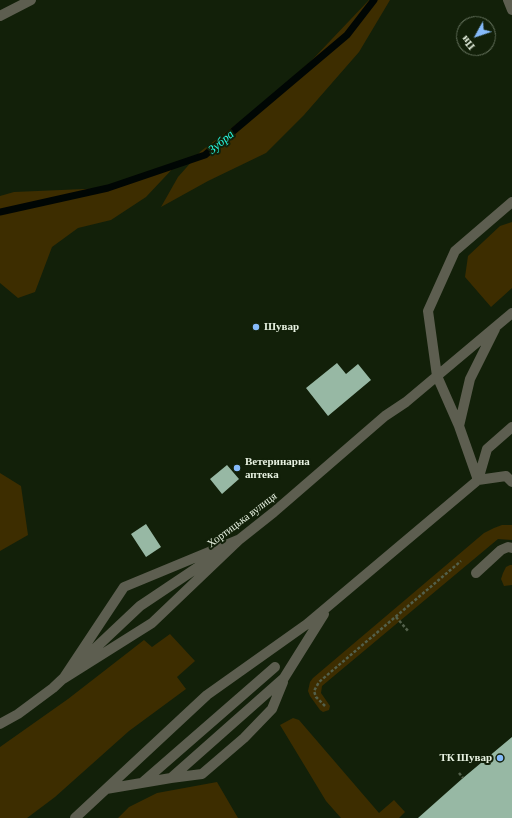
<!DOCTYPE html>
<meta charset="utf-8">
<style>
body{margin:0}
#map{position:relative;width:512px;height:818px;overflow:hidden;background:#122009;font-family:"Crimson Pro",serif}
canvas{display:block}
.north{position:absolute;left:456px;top:16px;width:40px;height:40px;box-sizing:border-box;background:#122009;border:1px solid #67745f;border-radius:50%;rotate:230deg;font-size:11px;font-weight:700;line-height:16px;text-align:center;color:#e7f1e1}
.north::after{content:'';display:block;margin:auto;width:14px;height:18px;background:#86bbfb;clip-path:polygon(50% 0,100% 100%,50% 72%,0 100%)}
</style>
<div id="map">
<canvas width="512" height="818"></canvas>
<div class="north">Пн</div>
</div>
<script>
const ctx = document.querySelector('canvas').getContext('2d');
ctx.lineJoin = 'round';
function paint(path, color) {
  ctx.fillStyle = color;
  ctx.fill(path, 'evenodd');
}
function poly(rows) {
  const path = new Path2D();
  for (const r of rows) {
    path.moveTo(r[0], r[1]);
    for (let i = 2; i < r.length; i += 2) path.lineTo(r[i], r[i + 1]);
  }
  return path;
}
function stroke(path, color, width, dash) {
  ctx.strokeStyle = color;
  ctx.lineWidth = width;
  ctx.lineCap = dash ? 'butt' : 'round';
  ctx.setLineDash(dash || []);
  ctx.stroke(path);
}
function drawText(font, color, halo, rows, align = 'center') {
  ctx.font = font + ' "Crimson Pro",serif';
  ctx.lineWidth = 4;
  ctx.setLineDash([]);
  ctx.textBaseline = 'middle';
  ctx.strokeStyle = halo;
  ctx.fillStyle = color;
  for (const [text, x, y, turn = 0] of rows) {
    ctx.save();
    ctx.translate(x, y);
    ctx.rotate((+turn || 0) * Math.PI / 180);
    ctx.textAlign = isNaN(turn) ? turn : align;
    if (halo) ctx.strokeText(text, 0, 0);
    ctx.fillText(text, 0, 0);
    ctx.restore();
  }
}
paint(poly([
 [369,0,390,0,359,52,304,115,266,153,208,181,161,207,178,177,201,151,259,107,312,60],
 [178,163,146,197,111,220,78,228,52,247,35,292,18,298,0,283,0,196,14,192,108,188,146,173],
 [512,222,512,288,491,307,465,277,468,256,500,226],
 [0,473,21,486,28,535,0,551],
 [502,525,512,525,512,540,498,539,322,686,321,693,330,706,329,710,323,712,320,710,310,696,308,691,310,682,313,678,484,533,494,528],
 [510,565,512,565,512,585,504,586,501,579,503,573,506,567],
 [170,634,195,661,177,677,186,689,129,731,55,797,27,818,0,818,0,747,68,699,144,640,152,647],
 [293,718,299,720,379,813,394,800,405,812,399,818,341,818,326,801,280,725],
 [217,782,238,818,118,818,129,807,157,793]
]), '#3d2d00');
stroke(poly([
 [0,212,108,188,205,155,347,35,374,0]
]), '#000604', 7);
paint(poly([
 [337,363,346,374,358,364,371,380,328,416,306,388],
 [227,465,239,479,222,494,210,479],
 [146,524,161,547,146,557,131,534],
 [512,737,512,818,418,818,463,778]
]), '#97b8a4');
stroke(poly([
 [396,617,409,632],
 [325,706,316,697,314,691,319,682,461,561],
 [459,773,463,778]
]), '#53604b', 2.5, [3, 2]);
stroke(poly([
 [508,0,512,10],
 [0,16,31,0],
 [459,426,437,376,428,311,455,251,512,202],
 [478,480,459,426,470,379,495,329],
 [478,480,487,449,512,427],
 [240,539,152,623,63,679,124,587,240,539],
 [476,573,501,550,508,547,512,548],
 [0,724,18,714,53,688,140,606,240,539,274,512,385,416,406,402,512,313],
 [171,778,202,774,244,738,272,709,283,682],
 [143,782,275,667],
 [106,789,171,778,284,678,324,614],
 [75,818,207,695,307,624,478,480,506,476,512,482]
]), '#5d5e50', 10);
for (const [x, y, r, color] of [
 [256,327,4,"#86bbfb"],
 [237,468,4,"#86bbfb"],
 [500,758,4,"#86bbfb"]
]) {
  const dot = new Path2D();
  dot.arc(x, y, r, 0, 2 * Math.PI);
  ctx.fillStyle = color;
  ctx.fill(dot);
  stroke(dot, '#122009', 1.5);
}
drawText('bold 11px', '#e7f1e1', '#122009', [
 ["Шувар",264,327],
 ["Ветеринарна",245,462],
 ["аптека",245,475],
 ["ТК Шувар",492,758,"right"]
], 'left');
drawText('11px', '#e7f1e1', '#122009', [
 ["Хортицька вулиця",242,520,-37]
]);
drawText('italic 12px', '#28fde4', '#122009', [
 ["Зубра",221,142,-40]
]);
</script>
